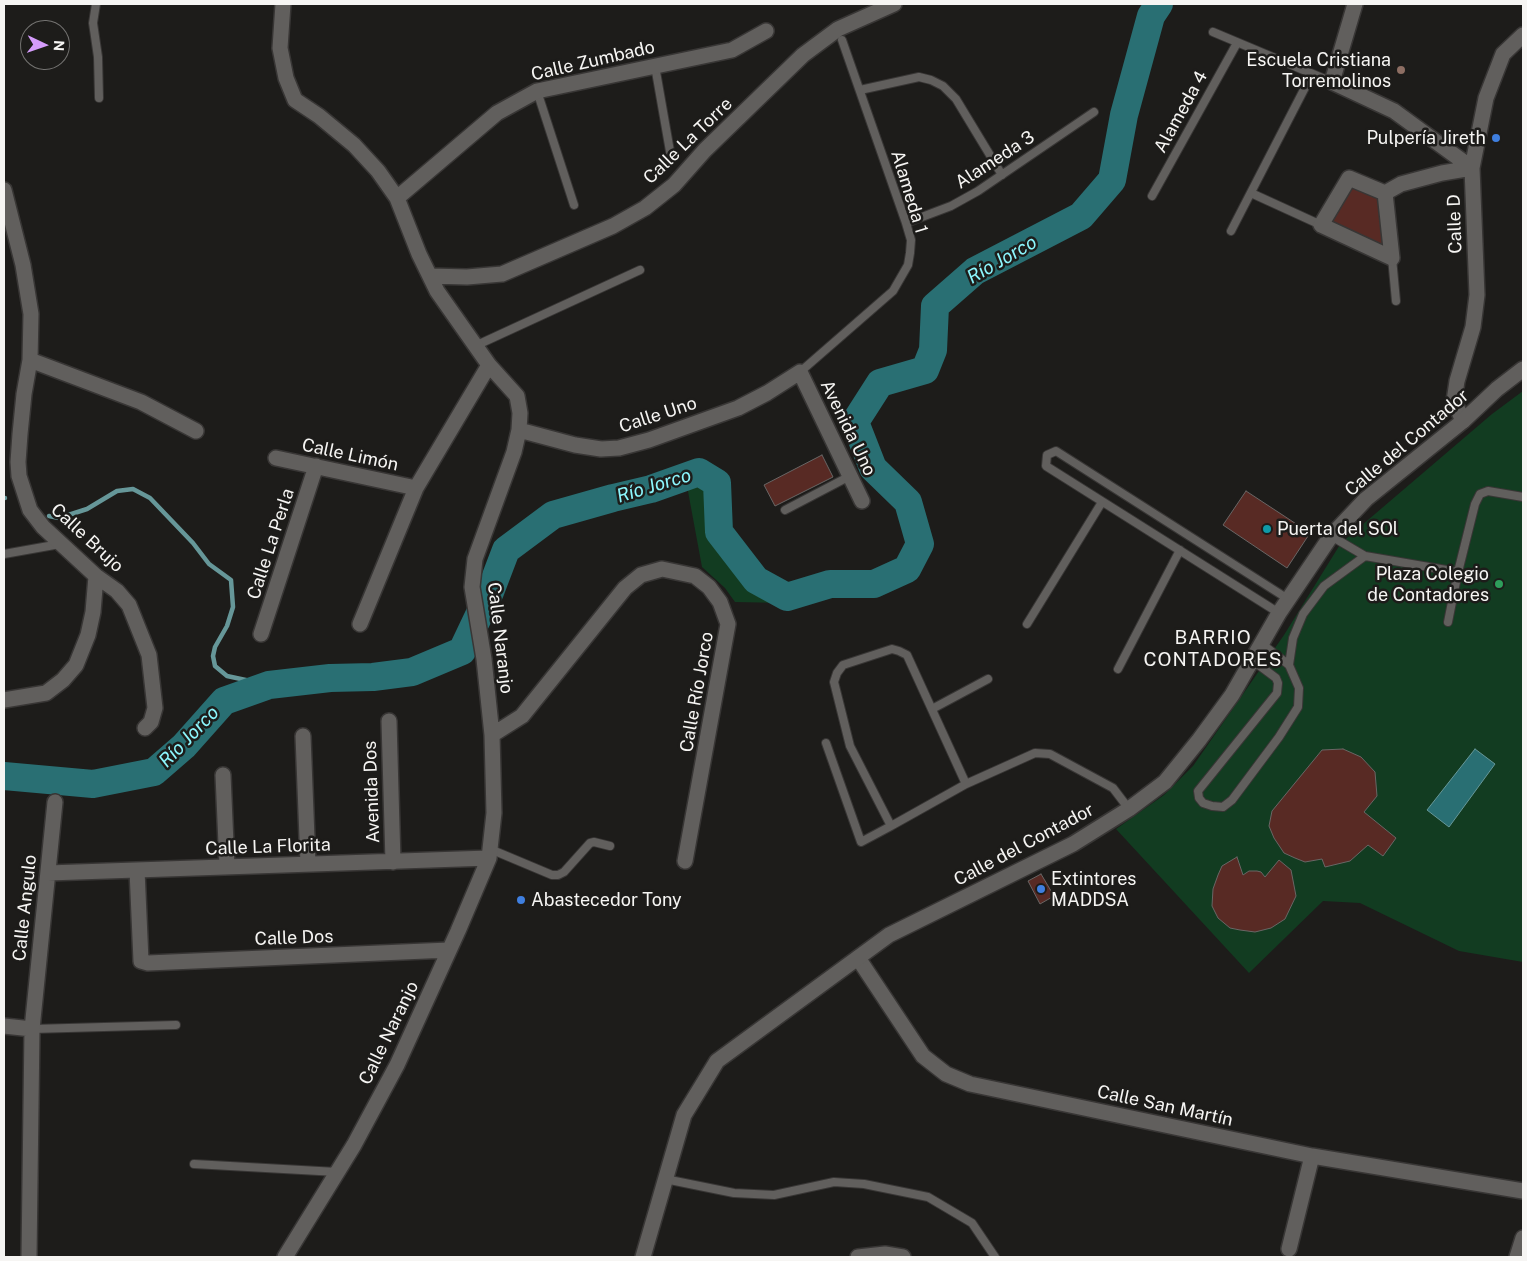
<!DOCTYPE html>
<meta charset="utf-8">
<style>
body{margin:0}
#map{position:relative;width:1527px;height:1261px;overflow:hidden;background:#1d1c1a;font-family:"Public Sans",sans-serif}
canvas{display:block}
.frame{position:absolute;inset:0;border:5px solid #f6f5f3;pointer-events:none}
.north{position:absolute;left:20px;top:20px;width:50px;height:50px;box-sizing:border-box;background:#1d1c1a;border:1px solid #747371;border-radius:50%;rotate:93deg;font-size:14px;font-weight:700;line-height:20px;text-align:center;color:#f6f5f3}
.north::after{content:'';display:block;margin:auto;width:18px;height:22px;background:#d59cfb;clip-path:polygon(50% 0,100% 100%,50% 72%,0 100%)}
</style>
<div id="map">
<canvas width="1527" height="1261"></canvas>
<div class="frame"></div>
<div class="north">N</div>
</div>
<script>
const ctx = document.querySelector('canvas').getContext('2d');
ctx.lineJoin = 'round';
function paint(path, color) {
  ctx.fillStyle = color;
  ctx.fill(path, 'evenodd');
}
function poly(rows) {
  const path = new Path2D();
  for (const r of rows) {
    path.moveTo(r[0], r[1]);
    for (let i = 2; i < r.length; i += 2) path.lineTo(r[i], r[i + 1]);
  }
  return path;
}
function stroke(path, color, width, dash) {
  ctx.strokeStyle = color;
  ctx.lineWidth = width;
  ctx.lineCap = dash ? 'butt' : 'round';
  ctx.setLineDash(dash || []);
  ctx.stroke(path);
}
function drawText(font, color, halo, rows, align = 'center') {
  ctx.font = font + ' "Public Sans",sans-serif';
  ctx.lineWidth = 5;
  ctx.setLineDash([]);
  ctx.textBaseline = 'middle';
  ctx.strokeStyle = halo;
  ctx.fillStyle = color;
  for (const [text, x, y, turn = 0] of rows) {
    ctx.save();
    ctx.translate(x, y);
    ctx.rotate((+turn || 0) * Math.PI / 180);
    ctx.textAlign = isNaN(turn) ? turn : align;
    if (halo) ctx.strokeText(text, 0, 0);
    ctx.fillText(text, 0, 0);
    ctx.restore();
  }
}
paint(poly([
 [1523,391,1523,962,1459,951,1360,903,1323,901,1249,973,1116,829,1164,795,1193,766,1284,635,1341,543,1492,414],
 [706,485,711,489,713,534,754,585,785,603,735,602,725,588,702,567,687,486]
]), '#123c21');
const water = poly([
 [1475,749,1495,764,1449,827,1427,810,1475,749]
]);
paint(water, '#296f73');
stroke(water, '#669799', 1);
stroke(poly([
 [4,498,5,498],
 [49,516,59,518,87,509,117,491,133,489,150,498,193,543,209,564,231,580,233,607,227,626,215,647,213,656,215,666,227,676,269,685]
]), '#669799', 4.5);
stroke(poly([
 [4,776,93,784,154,772,184,746,224,701,269,685,330,678,373,677,412,672,462,651,490,592,506,550,553,515,613,498,651,489,699,472,717,483,719,532,756,580,787,597,830,584,874,584,907,569,920,544,908,502,873,468,855,422,880,383,925,370,933,350,935,306,975,271,1081,216,1112,180,1124,115,1151,16,1159,4]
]), '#296f73', 28);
const building = poly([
 [1350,183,1382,196,1385,250,1327,224,1350,183],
 [822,455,833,477,775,506,764,485,822,455],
 [1246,491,1310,533,1287,568,1223,525,1246,491],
 [1343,749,1361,757,1375,772,1377,796,1364,812,1396,838,1383,856,1368,845,1350,861,1325,867,1322,859,1305,862,1295,858,1284,853,1274,838,1269,826,1272,811,1322,750,1343,749],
 [1237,857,1243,875,1249,871,1257,871,1261,872,1265,877,1279,860,1291,870,1296,896,1285,919,1271,928,1255,932,1240,930,1230,928,1218,918,1212,906,1213,889,1218,875,1222,866,1237,857],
 [1041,874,1054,896,1040,904,1028,881,1041,874]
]);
paint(building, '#582a24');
stroke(building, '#696665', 1);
const lane = poly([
 [96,4,93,23,98,57,99,98],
 [1213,32,1332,82],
 [655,66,671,157],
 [860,90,919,77,931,80,943,86,956,99,1002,175],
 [537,91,574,205],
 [1251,193,1321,225],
 [1152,196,1237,43],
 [906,223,951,206,978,191,1094,112],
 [1231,231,1312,74],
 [1392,258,1396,301],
 [475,346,640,270],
 [800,372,893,291,908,265,910,253,911,240,906,223,842,40],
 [785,510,850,476],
 [1331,536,1365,556,1458,572,1475,504,1480,494,1488,491,1523,497],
 [4,554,60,544],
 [1279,613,1046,466,1047,455,1056,451,1288,599],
 [1448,622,1458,572],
 [1027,624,1102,502],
 [1252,660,1276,678,1278,683,1277,693,1198,791,1199,798,1203,803,1212,806,1223,807,1232,800,1279,737,1298,707,1299,688,1289,665,1262,644],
 [1289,665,1293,638,1303,614,1324,586,1365,556],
 [1118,669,1180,550],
 [932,709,988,679],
 [826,743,861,842,891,826],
 [966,784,907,655,899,651,892,649,843,665,837,673,834,682,850,746,891,826,966,784,1035,753,1050,754,1113,788,1129,809],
 [490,849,552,875,558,875,564,872,590,843,594,842,610,846],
 [32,1029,176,1025],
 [194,1164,337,1172],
 [665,1179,734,1193,774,1195,834,1182,864,1184,928,1197,972,1223,995,1257]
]);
const street = poly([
 [283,4,280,48,286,78,295,100,319,116,354,145,378,171,397,198,419,254,437,291,489,365,517,396,520,413,519,430,514,452,475,559,472,587,484,659,492,735,494,813,489,858,458,931,397,1065,354,1145,285,1257],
 [1355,4,1332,82,1394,111,1472,168],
 [4,190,23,265,31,314,30,360,24,394,20,434,18,462,19,476,30,510,43,527,96,576,117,591,129,605,149,655,155,708,151,722,145,728],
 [1385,193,1349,178,1321,225,1392,258,1385,193,1401,184,1442,173,1472,168],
 [397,198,497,113,537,91,732,50,766,31],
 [430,276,467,277,502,274,613,226,645,208,674,185,705,150,803,55,838,29,894,4],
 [30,360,141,402,196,431],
 [1463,421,1454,401,1457,381,1473,327,1477,295,1472,168,1486,98,1503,54,1523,35],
 [519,430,575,445,601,449,619,448,649,440,738,408,767,393,800,372,862,501],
 [276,458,416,488],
 [360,624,416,488,489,365],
 [261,634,316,466],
 [4,700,46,693,63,680,76,665,88,635,93,612,96,576],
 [389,721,393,862],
 [492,735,522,716,625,588,641,575,662,569,695,576,709,587,720,602,728,624,685,861],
 [303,736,308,864],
 [223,775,227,867],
 [137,870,141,961,148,963,449,950],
 [48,873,489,858],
 [858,958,923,1056,946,1074,970,1084,1312,1156,1523,1191],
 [4,1026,32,1029],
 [1289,1249,1312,1156],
 [29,1257,32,1029,55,802],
 [858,1257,885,1254,903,1257],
 [1517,1257,1523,1238]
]);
const secondary = poly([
 [643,1257,684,1115,717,1061,889,935,1073,844,1129,809,1165,782,1199,740,1232,695,1279,613,1331,536,1366,499,1463,421,1497,389,1523,369]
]);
stroke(lane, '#383635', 10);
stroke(street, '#383635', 18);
stroke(secondary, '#383635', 18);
stroke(lane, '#615f5d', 8);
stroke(street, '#615f5d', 15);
stroke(secondary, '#615f5d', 15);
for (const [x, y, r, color] of [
 [1401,70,5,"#8d6e63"],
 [1496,138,5,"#3f7fe0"],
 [1267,529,5,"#0f9aa8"],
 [1499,584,5,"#2e9e5b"],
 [1041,889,5,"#3f7fe0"],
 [521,900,5,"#3f7fe0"]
]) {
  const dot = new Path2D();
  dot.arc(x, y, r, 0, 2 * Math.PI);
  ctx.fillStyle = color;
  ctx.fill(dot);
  stroke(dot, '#1d1c1a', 2);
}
drawText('18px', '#f6f5f3', '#1d1c1a', [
 ["Escuela Cristiana",1391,60],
 ["Torremolinos",1391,81],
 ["Pulpería Jireth",1486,138],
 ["Puerta del SOl",1277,529,"left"],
 ["Plaza Colegio",1489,574],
 ["de Contadores",1489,595],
 ["Extintores",1051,879,"left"],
 ["MADDSA",1051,900,"left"],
 ["Abastecedor Tony",531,900,"left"]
], 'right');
drawText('18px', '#f6f5f3', '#1d1c1a', [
 ["Calle Zumbado",593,61,-13],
 ["Alameda 4",1181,112,-61],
 ["Calle La Torre",688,141,-44],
 ["Alameda 3",995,160,-33],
 ["Alameda 1",909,192,73],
 ["Calle D",1455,224,-92],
 ["Calle Uno",658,415,-18],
 ["Avenida Uno",848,428,64],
 ["Calle del Contador",1407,443,-40],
 ["Calle Limón",350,455,12],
 ["Calle Brujo",87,538,43],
 ["Calle La Perla",271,544,-72],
 ["Calle Naranjo",500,638,83],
 ["Calle Río Jorco",697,692,-80],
 ["Avenida Dos",372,792,-92],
 ["Calle del Contador",1024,845,-28],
 ["Calle La Florita",268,847,-2],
 ["Calle Angulo",25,908,-84],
 ["Calle Dos",294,938,-2],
 ["Calle Naranjo",389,1033,-64],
 ["Calle San Martín",1165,1106,12]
]);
drawText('italic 19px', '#8cf6fd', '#1d1c1a', [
 ["Río Jorco",1002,260,-30],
 ["Río Jorco",654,486,-17],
 ["Río Jorco",189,737,-46]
]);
ctx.letterSpacing = '1px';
drawText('19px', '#f6f5f3', '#1d1c1a', [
 ["BARRIO",1213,638],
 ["CONTADORES",1213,660]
]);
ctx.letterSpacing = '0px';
</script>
